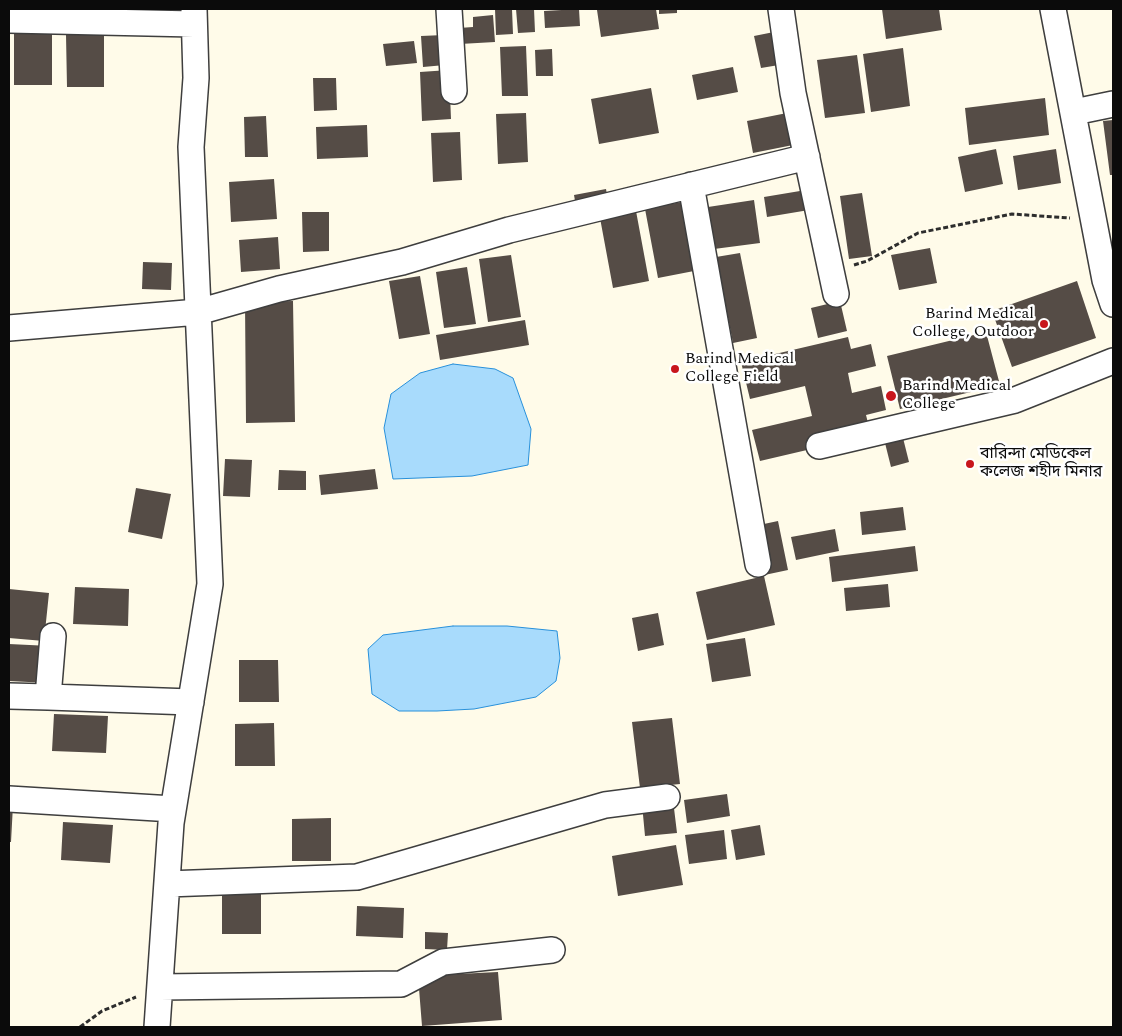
<!DOCTYPE html>
<meta charset="utf-8">
<style>
body{margin:0}
#map{position:relative;width:1122px;height:1036px;overflow:hidden;background:#fffbe9;font-family:Spectral,serif}
canvas{display:block}
.frame{position:absolute;inset:0;border:10px solid #0b0b0b;pointer-events:none}
</style>
<div id="map">
<canvas width="1122" height="1036"></canvas>
<div class="frame"></div>
</div>
<script>
const ctx = document.querySelector('canvas').getContext('2d');
ctx.lineJoin = 'round';
function paint(path, color) {
  ctx.fillStyle = color;
  ctx.fill(path, 'evenodd');
}
function poly(rows) {
  const path = new Path2D();
  for (const r of rows) {
    path.moveTo(r[0], r[1]);
    for (let i = 2; i < r.length; i += 2) path.lineTo(r[i], r[i + 1]);
  }
  return path;
}
function stroke(path, color, width, dash) {
  ctx.strokeStyle = color;
  ctx.lineWidth = width;
  ctx.lineCap = dash ? 'butt' : 'round';
  ctx.setLineDash(dash || []);
  ctx.stroke(path);
}
function drawText(font, color, halo, rows, align = 'center') {
  ctx.font = font + ' Spectral,"Noto Sans Bengali",serif';
  ctx.lineWidth = 5;
  ctx.setLineDash([]);
  ctx.textBaseline = 'middle';
  ctx.strokeStyle = halo;
  ctx.fillStyle = color;
  for (const [text, x, y, turn = 0] of rows) {
    ctx.save();
    ctx.translate(x, y);
    ctx.rotate((+turn || 0) * Math.PI / 180);
    ctx.textAlign = isNaN(turn) ? turn : align;
    if (halo) ctx.strokeText(text, 0, 0);
    ctx.fillText(text, 0, 0);
    ctx.restore();
  }
}
const water = poly([
 [453,364,495,369,513,378,531,429,528,465,472,476,393,479,384,428,391,394,420,373,453,364],
 [453,626,507,626,557,631,560,658,556,681,536,697,474,709,437,711,399,711,372,694,368,649,383,635,453,626]
]);
paint(water, '#a8dbfc');
stroke(water, '#2890da', 1);
paint(poly([
 [117,9,165,9,165,17,117,18],
 [495,9,512,9,513,34,496,35],
 [516,9,534,9,535,32,518,33],
 [579,9,580,26,545,28,544,11],
 [605,9,656,9,659,29,601,37,597,10],
 [659,9,677,9,677,13,659,14],
 [882,9,939,9,942,30,886,39],
 [493,15,495,42,460,44,459,28,473,27,473,17],
 [779,31,785,64,761,68,754,36],
 [14,32,52,32,52,85,14,85],
 [104,34,104,87,67,87,66,35],
 [444,35,445,65,423,67,421,36],
 [414,41,417,63,386,66,383,44],
 [526,46,528,96,502,96,500,47],
 [903,48,910,106,871,112,863,54],
 [552,49,553,76,536,76,535,50],
 [857,55,865,113,825,118,817,60],
 [733,67,738,92,697,100,692,75],
 [449,70,451,119,422,121,420,72],
 [313,78,336,78,337,110,314,111],
 [651,88,659,133,599,144,591,99],
 [1045,98,1049,135,969,145,965,108],
 [526,113,528,162,498,164,496,114],
 [787,113,793,145,753,153,747,121],
 [266,116,268,157,245,157,244,117],
 [1113,120,1113,175,1110,175,1103,121],
 [367,125,368,157,317,159,316,127],
 [460,132,462,180,433,182,431,133],
 [996,149,1003,184,965,192,958,157],
 [1056,149,1061,183,1018,190,1013,156],
 [274,179,277,219,231,222,229,182],
 [606,189,609,206,577,212,574,195],
 [812,189,815,209,767,217,764,197],
 [862,193,872,256,849,259,840,196],
 [754,200,760,243,714,249,708,207],
 [681,202,694,271,658,278,645,209],
 [636,211,649,281,613,288,600,218],
 [302,212,329,212,329,251,303,252],
 [278,237,280,269,241,272,239,240],
 [930,248,937,283,899,290,891,255],
 [740,253,757,338,733,343,716,257],
 [511,255,521,317,488,322,479,259],
 [143,262,172,263,171,290,142,289],
 [467,267,476,324,444,328,436,272],
 [420,276,430,334,399,339,389,281],
 [1077,281,1096,338,1012,367,992,311],
 [293,301,295,422,246,423,245,302],
 [840,301,847,331,818,338,811,308],
 [525,320,529,345,440,360,436,335],
 [986,332,1000,385,900,409,887,356],
 [848,337,851,349,871,344,876,366,848,373,852,393,881,386,886,410,866,415,871,435,760,461,752,430,812,416,805,386,750,399,741,362],
 [903,438,909,462,891,467,885,443],
 [225,459,252,460,250,497,223,496],
 [375,469,378,489,321,495,319,475],
 [279,470,306,471,306,490,278,490],
 [136,488,171,494,162,539,128,532],
 [903,507,906,530,862,535,860,512],
 [778,521,788,570,755,577,745,528],
 [835,529,839,551,796,560,791,537],
 [915,546,918,571,832,582,829,557],
 [764,576,775,625,707,640,696,592],
 [888,584,890,607,846,611,844,588],
 [75,587,129,589,128,626,73,624],
 [9,589,49,593,44,641,9,638],
 [658,613,664,645,638,651,632,618],
 [745,638,751,676,712,682,706,644],
 [9,644,50,646,48,683,9,681],
 [239,660,278,660,279,702,239,702],
 [54,714,108,716,106,753,52,751],
 [672,718,680,784,640,788,632,722],
 [274,723,275,766,235,766,235,724],
 [727,794,730,816,687,823,684,800],
 [673,800,677,833,645,836,642,804],
 [9,805,13,805,11,842,9,842],
 [331,818,331,861,292,861,292,819],
 [63,822,113,825,110,863,61,860],
 [760,825,765,855,736,860,731,830],
 [724,830,727,859,689,864,685,835],
 [676,845,683,885,618,896,612,856],
 [222,892,261,892,261,934,222,934],
 [357,906,404,908,403,938,356,936],
 [425,932,448,933,447,950,425,949],
 [498,972,502,1020,422,1026,418,976]
]), '#554c46');
const street = poly([
 [449,9,454,91],
 [781,9,793,93,836,294],
 [1053,9,1105,280,1113,304],
 [9,20,194,24],
 [1084,110,1113,104],
 [691,185,758,564],
 [9,328,198,312,279,289,402,262,509,230,807,157],
 [819,446,1015,400,1113,361],
 [53,636,48,697,191,702],
 [9,696,48,697],
 [9,799,173,809],
 [167,884,357,877,605,805,667,797],
 [160,987,401,984,443,962,552,950],
 [157,1027,171,823,210,584,191,147,196,78,194,9]
]);
stroke(street, '#3e3e3e', 28);
stroke(poly([
 [854,265,867,261,918,233,1012,214,1070,218],
 [80,1027,102,1011,136,997]
]), '#2d2d2d', 3, [5, 2.5]);
stroke(street, '#fff', 25);
for (const [x, y, r, color] of [
 [1044,324,5,"#c8161c"],
 [675,369,5,"#c8161c"],
 [891,396,6,"#c8161c"],
 [970,464,5,"#c8161c"]
]) {
  const dot = new Path2D();
  dot.arc(x, y, r, 0, 2 * Math.PI);
  ctx.fillStyle = color;
  ctx.fill(dot);
  stroke(dot, '#fff', 2);
}
drawText('16px', '#0b0b0b', '#fff', [
 ["Barind Medical",1034,315,"right"],
 ["College, Outdoor",1034,333,"right"],
 ["Barind Medical",685,360],
 ["College Field",685,378],
 ["Barind Medical",902,387],
 ["College",902,405],
 ["বারিন্দা মেডিকেল",980,455],
 ["কলেজ শহীদ মিনার",980,473]
], 'left');
</script>
